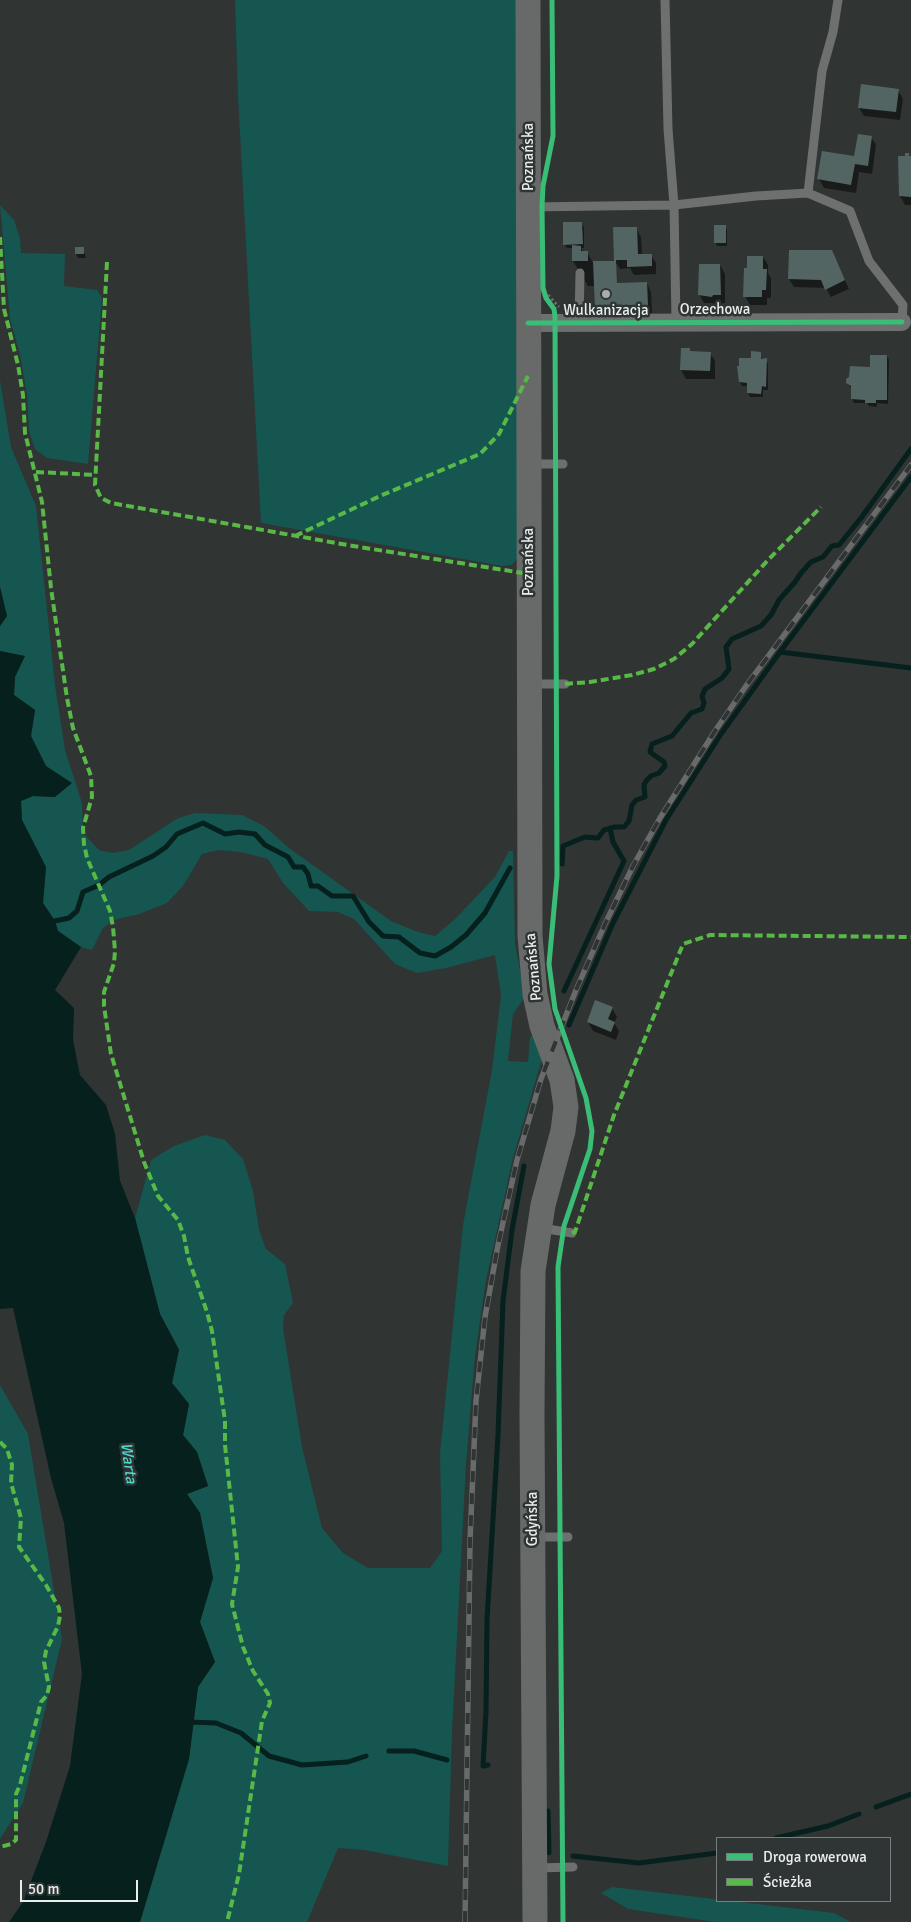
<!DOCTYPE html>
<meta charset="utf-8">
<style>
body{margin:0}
#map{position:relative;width:911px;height:1922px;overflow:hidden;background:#303433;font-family:Signika,sans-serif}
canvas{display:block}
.legend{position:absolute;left:716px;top:1837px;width:175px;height:65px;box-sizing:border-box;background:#2f3534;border:1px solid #797f7e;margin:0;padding:6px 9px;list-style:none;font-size:15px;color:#e9edec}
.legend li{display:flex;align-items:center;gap:10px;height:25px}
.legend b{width:25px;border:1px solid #797f7e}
.scale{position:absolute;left:20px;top:1880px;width:118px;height:22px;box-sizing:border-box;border:2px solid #e9edec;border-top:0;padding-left:6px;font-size:15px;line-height:18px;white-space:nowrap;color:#e9edec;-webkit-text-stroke:4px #2f3534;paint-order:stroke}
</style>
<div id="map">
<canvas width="911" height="1922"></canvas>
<ul class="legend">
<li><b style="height:6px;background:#3abd76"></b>Droga rowerowa</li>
<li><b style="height:6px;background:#58b947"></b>Ścieżka</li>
</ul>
<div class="scale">50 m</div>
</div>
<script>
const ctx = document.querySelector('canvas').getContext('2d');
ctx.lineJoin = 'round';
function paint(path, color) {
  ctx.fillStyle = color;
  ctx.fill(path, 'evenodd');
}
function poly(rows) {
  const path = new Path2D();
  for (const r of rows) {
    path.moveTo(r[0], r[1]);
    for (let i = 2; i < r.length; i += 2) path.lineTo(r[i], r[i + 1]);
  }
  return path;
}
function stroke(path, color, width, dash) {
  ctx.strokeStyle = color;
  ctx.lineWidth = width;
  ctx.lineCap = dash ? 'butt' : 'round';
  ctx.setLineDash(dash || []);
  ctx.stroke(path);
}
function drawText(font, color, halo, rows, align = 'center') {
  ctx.font = font + ' Signika,sans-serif';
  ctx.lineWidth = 5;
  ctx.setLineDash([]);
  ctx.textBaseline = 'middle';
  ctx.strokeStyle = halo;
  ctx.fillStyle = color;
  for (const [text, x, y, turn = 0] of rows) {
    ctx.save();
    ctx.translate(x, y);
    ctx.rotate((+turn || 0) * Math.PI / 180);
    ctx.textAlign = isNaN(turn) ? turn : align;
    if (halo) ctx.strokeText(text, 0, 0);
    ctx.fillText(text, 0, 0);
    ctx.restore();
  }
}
paint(poly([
 [235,0,516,0,516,323,519,436,520,555,512,565,502,566,261,523,238,96],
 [0,205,14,220,20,238,21,253,65,254,64,286,97,290,102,298,88,464,47,458,35,449,29,431,27,395,20,355,10,319],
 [0,380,11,447,36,506,55,685,65,750,82,803,83,833,99,850,113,853,129,850,178,818,195,813,242,815,264,826,289,848,391,921,418,932,435,936,454,920,495,877,509,851,513,851,515,944,525,997,513,1014,508,1061,528,1062,530,1037,536,1033,542,1059,513,1158,486,1280,475,1356,466,1464,452,1732,448,1866,364,1850,338,1848,307,1922,140,1922,189,1759,198,1687,215,1662,200,1622,213,1578,200,1513,187,1494,208,1486,197,1452,183,1435,189,1404,172,1383,179,1349,160,1314,135,1218,151,1160,174,1146,205,1135,225,1140,243,1159,253,1191,259,1230,266,1249,285,1264,293,1303,284,1315,283,1328,302,1447,322,1528,343,1553,368,1568,430,1568,442,1551,440,1453,463,1225,492,1070,501,995,495,955,446,968,417,973,395,964,354,919,338,912,309,911,283,883,268,859,241,852,218,850,202,854,183,886,167,903,139,914,114,920,103,928,92,950,81,947,58,931,55,921,43,903,46,867,22,820,21,801,33,796,55,797,46,766,31,736,35,710,14,695,15,677,24,656,0,651,0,626,7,616,0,587],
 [0,1385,28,1434,62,1639,23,1803,0,1839],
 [612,1887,834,1913,851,1922,715,1922,628,1909,601,1893]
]), '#155650');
paint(poly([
 [0,587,7,616,0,626],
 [0,651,25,656,15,677,14,695,35,710,31,736,46,766,72,783,55,797,33,796,21,801,22,820,46,867,43,903,55,921,58,931,81,947,55,990,74,1008,73,1040,80,1075,106,1105,115,1134,120,1181,135,1218,160,1314,179,1350,172,1383,189,1404,183,1435,197,1452,208,1486,187,1494,200,1513,213,1578,200,1622,215,1662,198,1687,189,1759,140,1922,9,1922,23,1902,46,1842,70,1766,82,1674,64,1523,51,1478,13,1308,0,1309]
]), '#05201d');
paint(poly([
 [898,90,903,99,900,120,864,116,859,108],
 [871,137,876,145,872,174,859,172,856,193,824,188,819,179,856,158],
 [908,154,911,158,911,205,905,205,900,196,906,157],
 [581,223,584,227,584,248,581,248,584,252,587,252,593,263,616,262,615,260,636,228,641,237,642,255,651,255,656,263,656,274,634,275,630,268,620,269,617,264,618,284,647,283,651,292,652,313,623,313,618,305,619,312,617,264,615,264,616,312,598,312,596,309,595,286,588,286,573,261,573,248,567,248,564,244],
 [725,226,727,230,727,246,717,246,715,242],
 [83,248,86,258,78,258,76,254],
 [763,257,768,265,768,273,771,278,771,298,767,298,767,305,750,305,745,296,748,270],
 [836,260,849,289,831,297,826,288,794,287,789,279],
 [720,265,725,274,725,303,714,304,712,303,704,303,699,294],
 [682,349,689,349,691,353,710,353,715,361,715,379,686,379,681,370],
 [760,353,762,360,766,360,768,364,768,390,763,390,763,397,750,397,748,393,748,386,742,386,740,382,753,360],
 [887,356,889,360,888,404,877,403,877,407,869,406,867,403,854,403,852,399,852,389,847,383],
 [612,1008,617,1017,614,1023,619,1031,616,1040,593,1031,588,1022]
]), '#0007');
stroke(poly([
 [780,652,911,668],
 [562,864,563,846,585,837,598,838,604,830,615,827,624,827,629,821,632,805,636,800,645,797,644,785,646,781,651,776,659,773,665,766,664,762,650,752,652,744,672,736,691,713,702,709,704,703,702,696,705,689,722,678,729,669,726,647,732,639,761,626,771,615,779,600,795,582,801,573,811,562,823,557,832,546,839,545,861,518,911,449],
 [50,922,69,918,77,911,83,892,99,885,109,877,153,856,166,847,177,834,203,823,225,834,239,832,255,834,265,845,288,857,294,867,303,867,308,874,311,886,318,886,332,896,353,896,369,922,383,936,399,937,420,953,435,956,451,947,466,935,485,913,510,868],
 [564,991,624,861,613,842,610,828],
 [569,1025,613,923,666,820,721,734,780,652,911,477],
 [189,1722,216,1723,241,1733,269,1756,302,1765,348,1762,366,1756],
 [389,1751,414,1751,447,1760],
 [488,1765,483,1766,486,1711,487,1620,498,1435,503,1301,512,1230,524,1166],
 [876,1807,911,1794],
 [548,1811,549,1853],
 [776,1838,828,1826,859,1814],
 [573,1856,639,1863,717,1853]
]), '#05201d', 5);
paint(poly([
 [861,84,899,89,896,112,858,108],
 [858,134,872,136,868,166,855,164,851,185,817,179,822,151,854,156],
 [905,153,909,153,909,156,911,156,911,197,899,196,898,156,905,156],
 [563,222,582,222,583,244,563,245],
 [714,225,726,225,726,243,714,243],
 [613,227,637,227,638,254,652,254,652,266,627,267,627,260,616,260,617,283,647,282,648,305,617,305,617,308,595,309,593,261,614,261],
 [572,245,581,246,581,251,588,251,588,261,572,261],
 [75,247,84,247,84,254,75,254],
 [789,250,832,250,845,280,825,290,821,280,788,279],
 [747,256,763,256,763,269,767,269,766,290,762,290,762,297,743,297,744,268,747,268],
 [699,264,720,264,721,295,713,295,712,297,698,295],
 [681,348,690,348,690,351,711,352,710,371,680,370],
 [751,351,761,352,761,359,767,358,766,387,762,386,761,394,747,393,747,383,739,382,737,366,739,366,739,358,751,358],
 [870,355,887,355,887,400,876,400,876,403,865,403,865,400,851,399,851,386,846,383,846,379,849,377,850,366,870,367],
 [595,1000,613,1007,608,1019,615,1022,611,1032,587,1022]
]), '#526563');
stroke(poly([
 [548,295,559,307]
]), '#676a69', 3, [2.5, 2.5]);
stroke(poly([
 [665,0,668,129,674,205,676,322],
 [808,193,822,71,833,32,838,0],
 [529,207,674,205,756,196,808,193,850,211,869,261,903,305,902,322],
 [579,324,580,273],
 [531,464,563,464],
 [531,684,565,684],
 [541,1228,572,1233],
 [533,1537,568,1537],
 [537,1868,573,1867]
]), '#6e706f', 9);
stroke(poly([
 [528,323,902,322]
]), '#6e706f', 18);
stroke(poly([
 [528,0,530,936,535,994,542,1026,562,1080,566,1107,563,1131,543,1205,533,1271,532,1414,535,1922]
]), '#676a69', 25);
const rail = poly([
 [465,1922,470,1541,476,1401,485,1317,498,1245,517,1160,541,1079,576,990,605,924,633,866,660,818,715,731,746,686,911,465]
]);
stroke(rail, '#686b6a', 5.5);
stroke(rail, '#2f3534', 4, [11]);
stroke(poly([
 [0,237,4,309,18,365,23,395,25,433,42,502,51,588,67,698,73,728,91,776,92,797,83,828,84,844,87,858,110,911,113,927,115,951,114,963,104,992,104,1006,111,1054,144,1162,158,1196,178,1220,184,1236,188,1257,207,1312,212,1331,225,1421,225,1445,238,1567,232,1604,243,1647,253,1671,268,1694,270,1703,262,1721,239,1874,227,1922],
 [107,262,95,485,101,498,111,503,353,546,529,574],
 [36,472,96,475],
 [295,536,380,496,480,454,499,434,528,376],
 [565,684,590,682,632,675,654,669,674,659,692,644,768,560,821,507],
 [572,1233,575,1232,614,1115,683,944,710,935,911,937],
 [0,1442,7,1449,12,1465,11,1483,21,1518,19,1547,46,1585,59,1608,60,1616,58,1626,46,1651,44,1662,49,1687,47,1695,41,1702,20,1785,16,1794,16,1840,11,1844,0,1847]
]), '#58b947', 4, [8, 4]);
stroke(poly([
 [552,0,553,136,543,186,542,206,543,288,546,298,554,309,555,316,557,876,549,964,555,1009,586,1098,592,1131,590,1149,564,1226,558,1267,563,1922],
 [528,323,902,322]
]), '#3abd76', 5);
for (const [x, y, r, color] of [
 [606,294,5,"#a8acab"]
]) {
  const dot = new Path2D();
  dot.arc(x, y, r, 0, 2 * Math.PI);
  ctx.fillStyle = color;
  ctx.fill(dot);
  stroke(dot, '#2f3534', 2);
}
drawText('15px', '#e9edec', '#2f3534', [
 ["Poznańska",529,157,-90],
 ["Orzechowa",715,310],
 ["Poznańska",529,562,-90],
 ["Poznańska",534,967,-95],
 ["Gdyńska",533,1519,-90]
]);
drawText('15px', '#e9edec', '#2f3534', [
 ["Wulkanizacja",606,311]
]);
drawText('italic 16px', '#50dacb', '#2f3534', [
 ["Warta",128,1463,82]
]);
</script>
